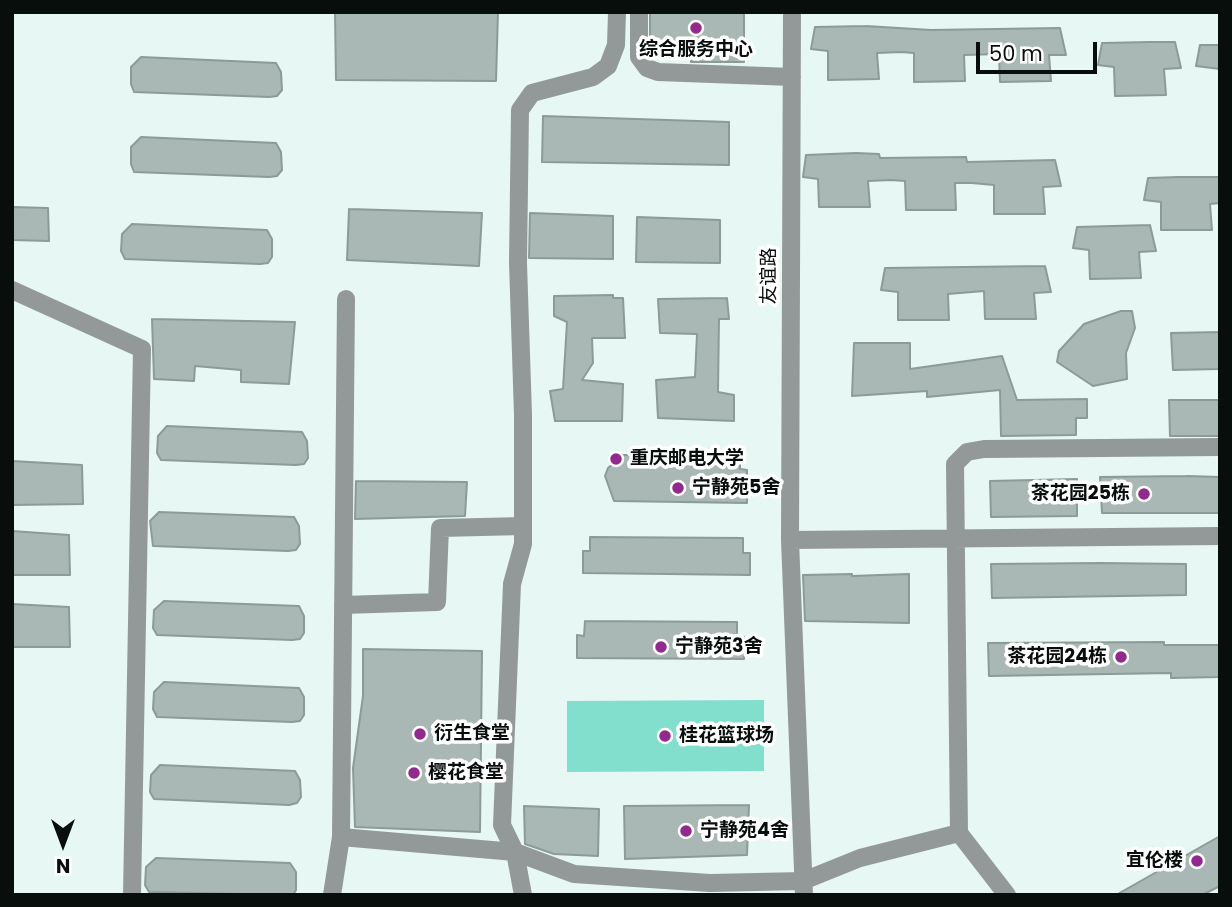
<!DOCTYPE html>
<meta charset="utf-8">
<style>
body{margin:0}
#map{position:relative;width:1232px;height:907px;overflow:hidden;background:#e7f7f4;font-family:Poppins,sans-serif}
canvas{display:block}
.frame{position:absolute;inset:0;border:14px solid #080e0c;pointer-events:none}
.north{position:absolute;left:28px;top:809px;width:70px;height:70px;-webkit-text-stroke:5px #fff;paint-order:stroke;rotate:180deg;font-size:19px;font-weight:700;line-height:28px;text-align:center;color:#080e0c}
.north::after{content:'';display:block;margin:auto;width:24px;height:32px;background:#080e0c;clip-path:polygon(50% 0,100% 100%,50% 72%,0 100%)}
.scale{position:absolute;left:976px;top:42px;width:121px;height:32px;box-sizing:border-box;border:4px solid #080e0c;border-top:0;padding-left:9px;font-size:21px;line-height:24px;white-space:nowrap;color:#080e0c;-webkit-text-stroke:5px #fff;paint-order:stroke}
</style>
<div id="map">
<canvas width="1232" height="907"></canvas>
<div class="frame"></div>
<div class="north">N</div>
<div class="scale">50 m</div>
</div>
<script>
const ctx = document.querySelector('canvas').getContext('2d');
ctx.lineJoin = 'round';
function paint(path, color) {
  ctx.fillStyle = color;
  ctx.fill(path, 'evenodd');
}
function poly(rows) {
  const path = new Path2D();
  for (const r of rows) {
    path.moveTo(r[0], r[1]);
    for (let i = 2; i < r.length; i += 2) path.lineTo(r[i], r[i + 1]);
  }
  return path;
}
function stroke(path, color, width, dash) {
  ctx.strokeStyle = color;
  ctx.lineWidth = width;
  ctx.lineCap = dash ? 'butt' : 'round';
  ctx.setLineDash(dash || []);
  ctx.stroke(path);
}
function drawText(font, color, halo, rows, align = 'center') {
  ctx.font = font + ' Poppins,"Noto Sans SC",sans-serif';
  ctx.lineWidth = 7;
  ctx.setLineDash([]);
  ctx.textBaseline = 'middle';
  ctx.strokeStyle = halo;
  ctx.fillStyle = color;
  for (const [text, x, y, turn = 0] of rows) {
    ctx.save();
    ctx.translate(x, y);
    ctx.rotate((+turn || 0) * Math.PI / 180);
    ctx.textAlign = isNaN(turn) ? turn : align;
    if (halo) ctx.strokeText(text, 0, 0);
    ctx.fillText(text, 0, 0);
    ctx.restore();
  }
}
paint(poly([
 [764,700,764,771,567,772,567,701]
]), '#83dfcd');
const building = poly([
 [335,12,498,12,496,81,336,80,335,12],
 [650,12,744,12,744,62,691,62,691,44,650,43,650,12],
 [866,26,931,30,1060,28,1066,55,1049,55,1051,81,1000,82,999,54,964,55,965,81,914,82,914,53,901,52,877,53,879,79,828,80,828,51,811,49,815,27,866,26],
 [1150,42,1175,42,1181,68,1164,69,1166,95,1115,96,1114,67,1098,65,1102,43,1150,42],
 [1200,45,1220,45,1220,69,1196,66,1200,45],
 [141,57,276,63,281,72,282,90,277,96,269,97,134,92,131,84,131,67,141,57],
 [543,116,729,122,729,165,542,162,543,116],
 [141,137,276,143,281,152,282,170,277,176,269,177,134,172,131,164,131,147,141,137],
 [856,153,879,154,880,158,966,157,967,162,1055,160,1061,186,1043,187,1045,214,994,214,994,185,972,183,955,183,956,210,906,210,905,181,891,180,868,181,870,207,819,207,818,179,803,177,806,155,856,153],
 [1178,177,1220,177,1220,203,1210,204,1212,230,1161,230,1161,202,1144,200,1148,178,1178,177],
 [12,207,48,208,49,241,12,240,12,207],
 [349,209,482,213,479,266,347,260,349,209],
 [530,213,613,216,613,259,529,258,530,213],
 [637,217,720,220,720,263,636,262,637,217],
 [132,224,267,230,272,239,272,257,268,263,260,264,125,259,121,251,122,234,132,224],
 [1150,225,1156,251,1139,252,1141,278,1090,279,1089,250,1073,248,1077,227,1150,225],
 [1045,266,1051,292,1034,293,1036,319,985,319,984,291,948,294,949,320,898,320,898,292,881,290,885,268,1045,266],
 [613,295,613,298,623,298,625,338,592,338,593,363,582,380,623,384,622,421,555,421,550,391,563,389,567,322,554,316,554,296,613,295],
 [727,298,729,319,719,319,718,392,734,395,734,421,658,418,656,380,695,377,697,334,660,333,658,299,727,298],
 [1121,311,1132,311,1135,328,1126,353,1127,379,1093,386,1057,362,1059,351,1084,324,1121,311],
 [152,319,295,322,289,384,241,382,241,370,195,366,194,381,154,379,152,319],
 [1220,332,1220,369,1173,370,1171,333,1220,332],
 [854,343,910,343,910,369,1002,356,1017,400,1087,399,1087,418,1076,418,1076,435,1001,436,1000,390,927,397,927,391,852,396,854,343],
 [1169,400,1220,400,1220,436,1170,436,1169,400],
 [167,426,302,432,307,441,308,458,304,464,296,465,161,460,157,453,158,436,167,426],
 [623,455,740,455,740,469,747,470,747,503,614,501,605,476,608,468,623,455],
 [12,461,82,465,83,504,12,505,12,461],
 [1187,476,1220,477,1220,513,1102,513,1100,477,1187,476],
 [1077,479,1077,516,991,517,990,481,1077,479],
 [356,481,467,482,465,516,355,519,356,481],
 [159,512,294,517,299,526,300,544,296,550,288,551,153,546,150,521,159,512],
 [12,531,69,535,70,575,12,575,12,531],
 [590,537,743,538,743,553,750,553,750,575,583,573,583,551,590,551,590,537],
 [1100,563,1186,564,1186,595,992,598,991,564,1100,563],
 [852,574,852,576,909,574,909,623,805,621,803,575,852,574],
 [164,601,299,606,304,616,304,633,300,639,292,640,157,635,153,628,154,610,164,601],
 [12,604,69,607,70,647,12,647,12,604],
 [585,621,737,622,737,637,744,637,744,659,577,658,577,635,584,636,585,621],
 [1164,642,1164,645,1220,645,1220,677,1171,678,1171,673,989,676,988,643,1164,642],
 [363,649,482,651,480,832,355,827,353,768,363,696,363,649],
 [164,682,299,688,304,697,304,715,300,721,292,722,157,717,153,709,154,692,164,682],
 [160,765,295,771,300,780,301,797,297,803,289,805,154,799,150,792,151,775,160,765],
 [749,805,747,855,625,859,624,806,749,805],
 [524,806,599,809,598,856,554,854,525,844,524,806],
 [1220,836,1220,886,1202,895,1116,895,1220,836],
 [156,858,290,863,296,872,296,890,293,895,149,892,145,885,146,867,156,858]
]);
paint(building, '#a9b8b5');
stroke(building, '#8c9b98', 2);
stroke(poly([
 [617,12,616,45,608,66,593,77,532,93,520,110,518,263,523,415,523,544,512,584,502,825,515,852,574,874,710,883,803,881,860,858,959,833,955,464,967,452,984,449,1220,447],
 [639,12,639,57,647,68,658,72,792,77],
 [12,290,142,349,132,895],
 [346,299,341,837,515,852,523,895],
 [790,540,792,12],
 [343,605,437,602,440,528,523,526],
 [959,833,1007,895],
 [332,895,341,837],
 [804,895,790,540,1220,536]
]), '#939998', 18);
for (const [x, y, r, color] of [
 [696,28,7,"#92298d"],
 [616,459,7,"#92298d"],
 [678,488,7,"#92298d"],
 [1144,494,7,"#92298d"],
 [661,647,7,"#92298d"],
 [1121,657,7,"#92298d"],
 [420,734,7,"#92298d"],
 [665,736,7,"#92298d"],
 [414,773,7,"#92298d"],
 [686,831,7,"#92298d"],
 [1197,861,7,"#92298d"]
]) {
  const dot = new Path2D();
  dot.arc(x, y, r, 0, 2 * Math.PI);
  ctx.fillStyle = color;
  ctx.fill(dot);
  stroke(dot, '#fff', 2.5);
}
drawText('bold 19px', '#080e0c', '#fff', [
 ["综合服务中心",696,50,"center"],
 ["重庆邮电大学",630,459],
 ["宁静苑5舍",692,488],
 ["茶花园25栋",1130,494,"right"],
 ["宁静苑3舍",675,647],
 ["茶花园24栋",1107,657,"right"],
 ["衍生食堂",434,734],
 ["桂花篮球场",679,736],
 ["樱花食堂",428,773],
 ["宁静苑4舍",700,831],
 ["宜伦楼",1183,861,"right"]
], 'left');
drawText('19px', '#080e0c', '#fff', [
 ["友谊路",770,276,-90]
]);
</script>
